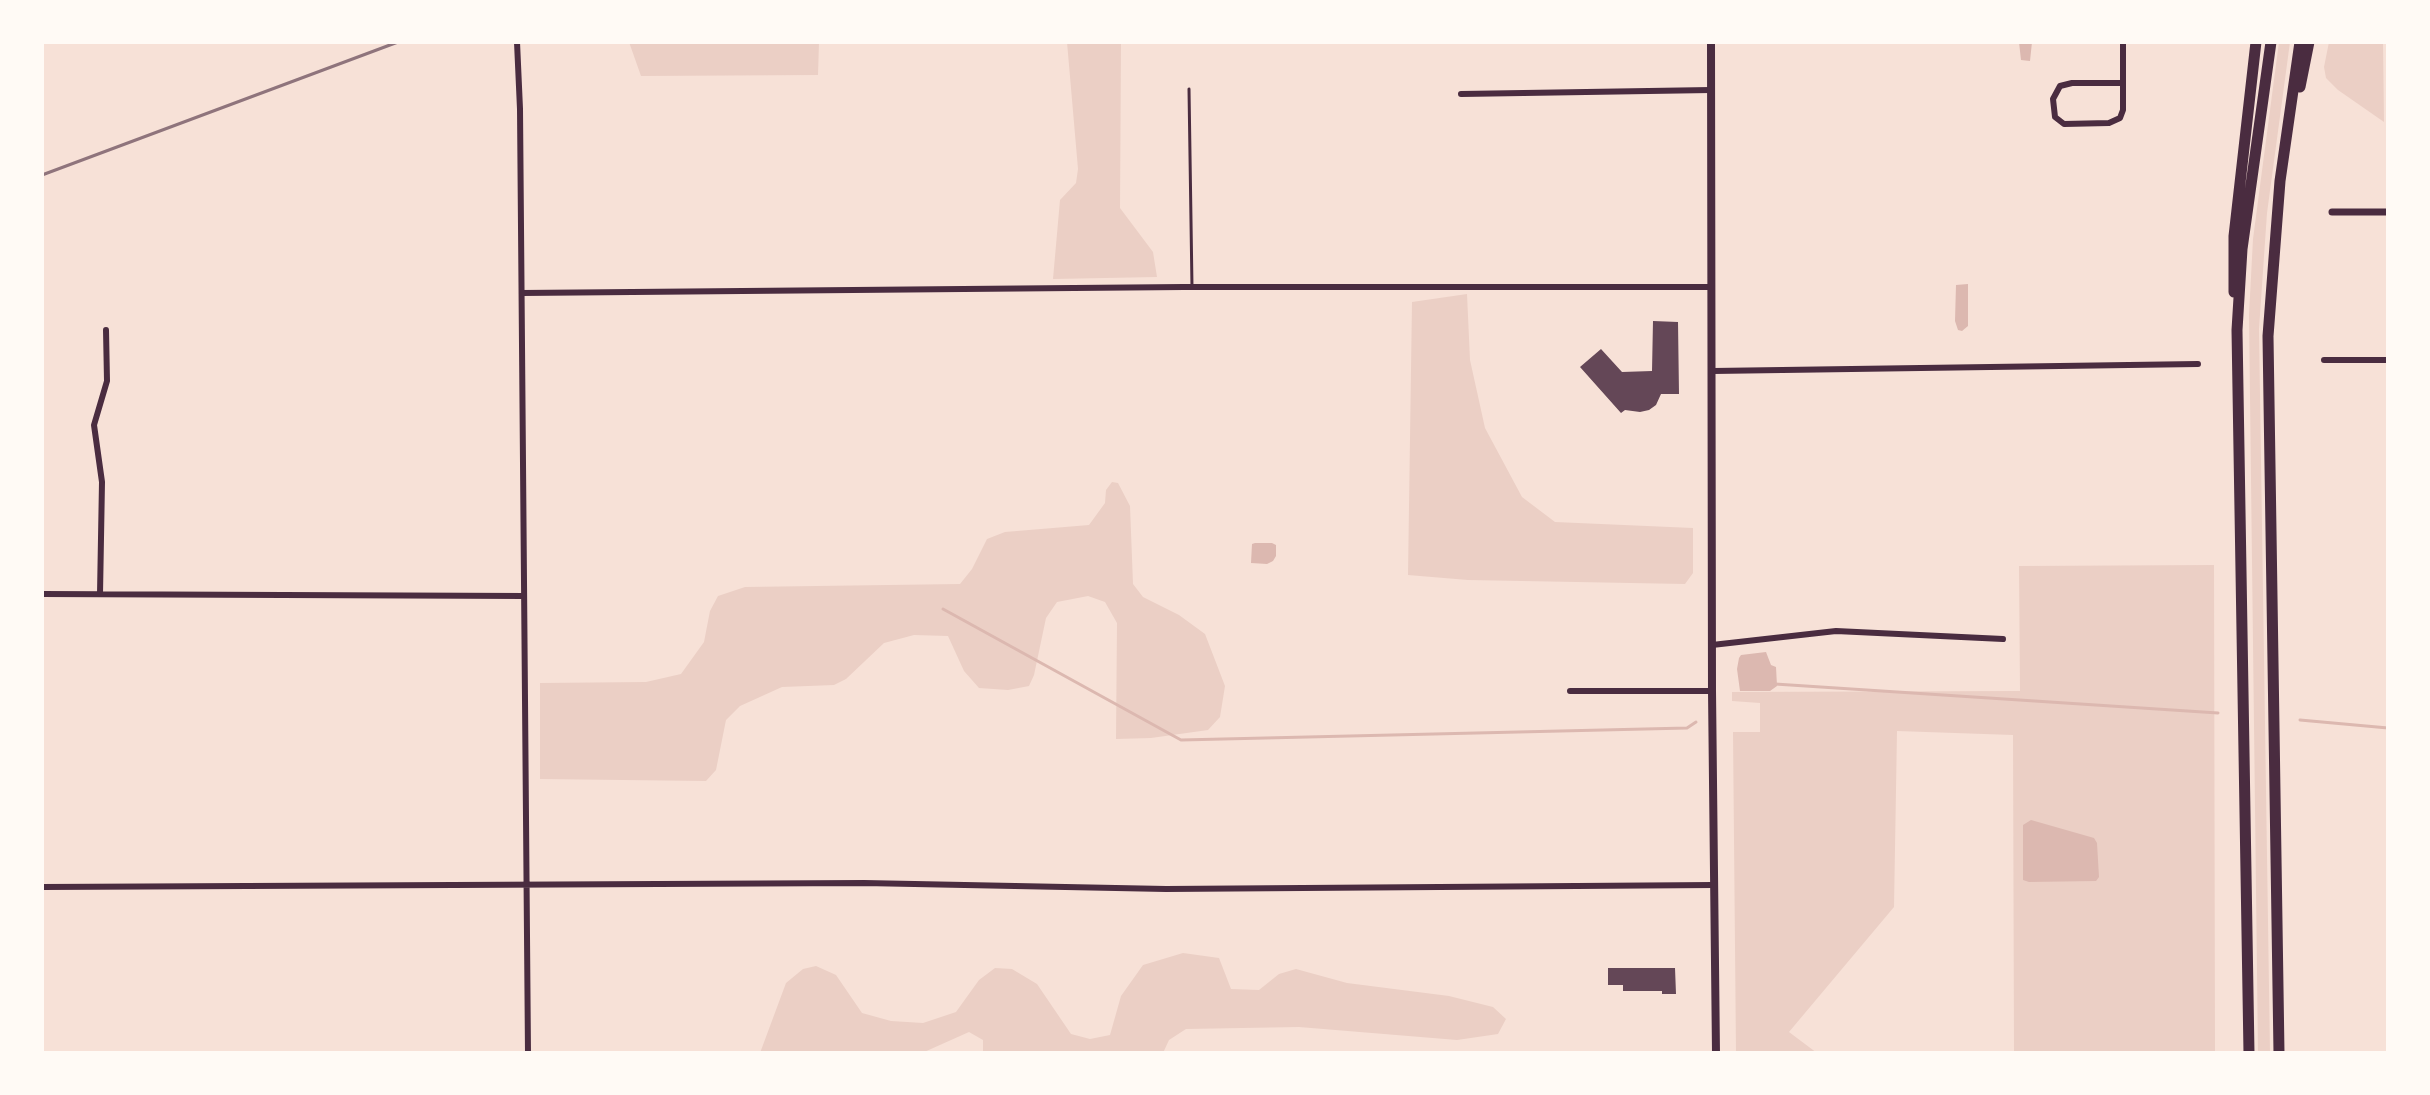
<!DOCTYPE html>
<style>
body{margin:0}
#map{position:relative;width:2430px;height:1095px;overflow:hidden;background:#f7e1d7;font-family:"Golos Text",sans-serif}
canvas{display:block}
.frame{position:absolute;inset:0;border:44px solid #fffaf5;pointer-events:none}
</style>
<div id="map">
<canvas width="2430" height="1095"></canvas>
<div class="frame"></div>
</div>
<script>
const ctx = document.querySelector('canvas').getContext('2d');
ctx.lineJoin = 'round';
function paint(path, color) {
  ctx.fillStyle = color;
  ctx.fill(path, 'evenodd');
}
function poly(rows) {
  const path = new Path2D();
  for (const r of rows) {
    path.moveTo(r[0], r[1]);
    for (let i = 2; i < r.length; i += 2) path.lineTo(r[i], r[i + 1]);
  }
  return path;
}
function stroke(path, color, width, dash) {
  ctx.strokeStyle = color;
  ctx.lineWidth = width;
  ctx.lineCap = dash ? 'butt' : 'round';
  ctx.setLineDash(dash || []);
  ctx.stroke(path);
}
paint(poly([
 [629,42,819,42,818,75,641,76],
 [1067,42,1121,42,1120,208,1153,252,1157,277,1053,279,1060,200,1076,183,1078,169],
 [2279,42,2290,42,2267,213,2259,329,2270,1053,2258,1053,2249,315,2253,239],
 [2329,42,2383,42,2384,122,2338,90,2326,78,2324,67],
 [1467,294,1470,360,1485,428,1522,497,1555,522,1693,528,1693,573,1685,584,1468,580,1408,575,1412,302],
 [1112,482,1118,483,1130,506,1133,584,1143,597,1179,615,1205,634,1225,686,1220,717,1208,730,1151,738,1116,739,1117,623,1105,602,1088,596,1057,602,1046,618,1034,675,1029,686,1008,690,979,688,964,671,948,636,914,635,884,643,846,679,834,685,782,687,740,706,726,720,716,770,706,781,540,779,540,683,646,682,681,674,704,642,710,611,718,596,745,587,960,584,972,569,987,539,1005,532,1089,525,1105,503,1106,490],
 [2214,565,2215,1053,2014,1053,2013,735,1897,731,1894,907,1789,1032,1817,1053,1736,1053,1733,732,1760,732,1760,703,1732,701,1732,692,2020,691,2019,566],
 [1183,953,1219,958,1231,989,1259,990,1279,974,1296,969,1347,983,1449,996,1493,1007,1506,1019,1498,1034,1457,1040,1299,1027,1186,1029,1169,1040,1163,1053,983,1053,983,1040,969,1032,922,1053,760,1053,786,983,803,969,816,966,836,975,862,1013,891,1021,923,1023,956,1012,979,980,995,968,1012,969,1037,984,1071,1034,1090,1039,1110,1035,1121,996,1143,965]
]), '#ebcfc5');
paint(poly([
 [2019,42,2032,42,2030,61,2021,60],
 [1968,284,1968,326,1962,331,1958,330,1955,321,1956,285],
 [1255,543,1272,543,1276,545,1276,556,1273,561,1267,564,1251,563,1252,544],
 [1766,652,1771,665,1776,667,1777,686,1770,691,1740,691,1737,669,1739,658,1741,655],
 [2031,820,2094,838,2097,843,2099,877,2096,881,2029,882,2023,880,2023,825]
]), '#dcb8b0');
stroke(poly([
 [943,609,1181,740,1687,728,1696,722],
 [1775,684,2218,713],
 [2300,720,2388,728]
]), '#dcb8b0', 3);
paint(poly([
 [1653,321,1678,322,1679,394,1661,394,1656,405,1649,410,1640,412,1625,410,1621,413,1580,367,1601,349,1622,372,1652,371],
 [1608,968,1675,968,1676,994,1662,994,1662,991,1623,991,1623,985,1608,985]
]), '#644757');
stroke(poly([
 [1189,89,1192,287]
]), '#4a2c40', 3);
stroke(poly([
 [517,42,520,109,528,1053],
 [2123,42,2123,110,2120,118,2109,123,2064,124,2055,117,2053,99,2060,86,2072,83,2123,83],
 [1461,94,1711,90],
 [522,293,1184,287,1712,287],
 [2324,360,2388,360],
 [1713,371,2198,364],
 [42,594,524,596],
 [100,594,102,482,94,425,107,381,106,330],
 [1712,645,1836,631,2003,639],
 [1570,691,1712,691],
 [42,887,864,883,1166,889,1713,885]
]), '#4a2c40', 6);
stroke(poly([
 [2332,212,2388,212]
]), '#4a2c40', 7);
stroke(poly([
 [1711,42,1712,691,1716,1053]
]), '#4a2c40', 8);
stroke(poly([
 [2300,87,2309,42],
 [2234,292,2234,236,2256,42],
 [2249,1053,2237,330,2242,249,2271,42],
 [2279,1053,2268,336,2280,181,2300,42]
]), '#4a2c40', 11);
stroke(poly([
 [42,175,398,42]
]), '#8f747c', 3);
</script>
